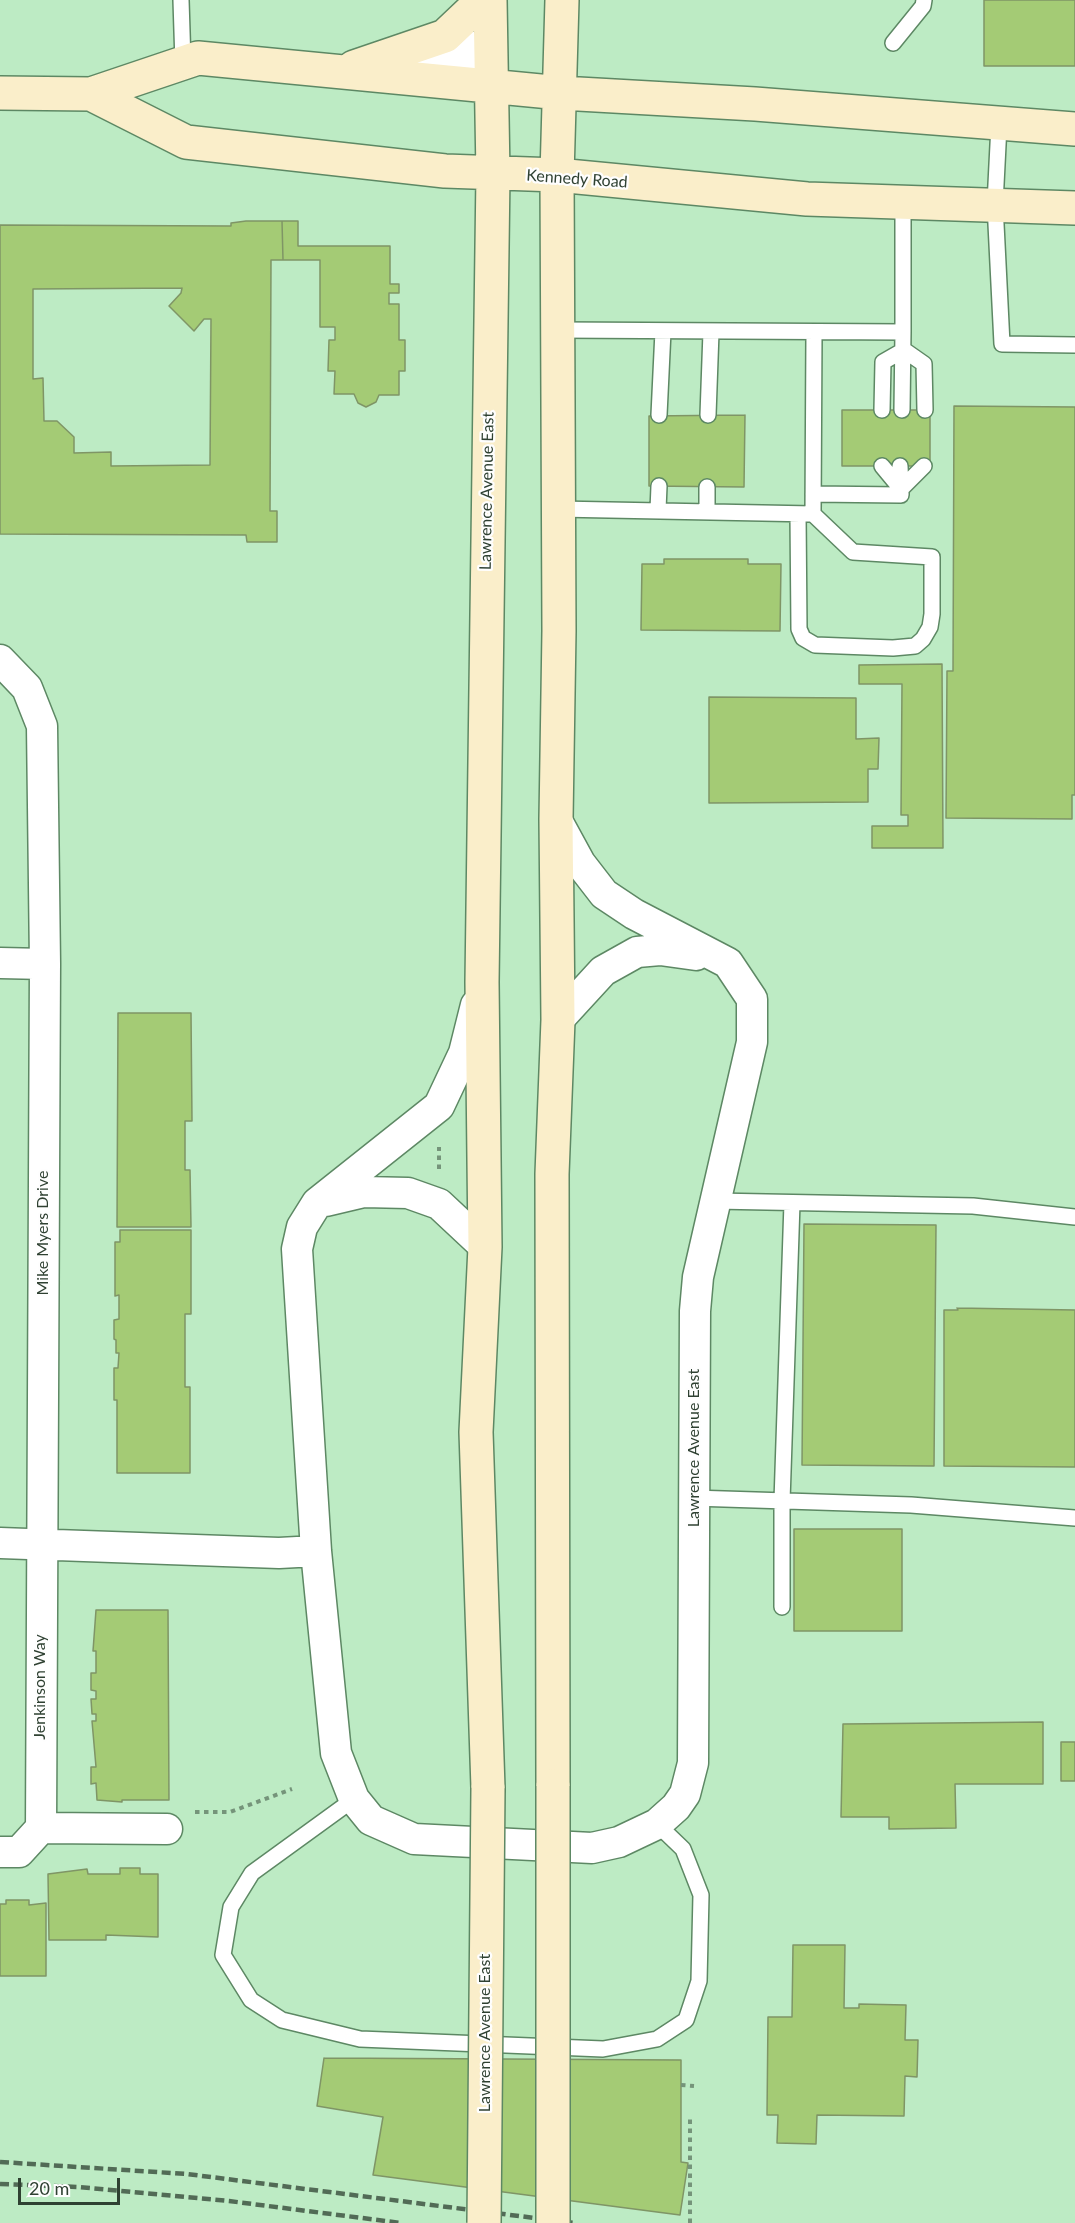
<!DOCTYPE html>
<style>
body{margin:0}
#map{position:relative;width:1075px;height:2223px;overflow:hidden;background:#bdebc4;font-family:Lato,sans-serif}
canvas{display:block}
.scale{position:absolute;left:18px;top:2178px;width:102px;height:27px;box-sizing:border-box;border:3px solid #2f4132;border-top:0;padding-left:8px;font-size:18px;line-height:21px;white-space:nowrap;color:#2f4132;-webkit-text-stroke:4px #fefefe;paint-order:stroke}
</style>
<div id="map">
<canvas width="1075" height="2223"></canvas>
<div class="scale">20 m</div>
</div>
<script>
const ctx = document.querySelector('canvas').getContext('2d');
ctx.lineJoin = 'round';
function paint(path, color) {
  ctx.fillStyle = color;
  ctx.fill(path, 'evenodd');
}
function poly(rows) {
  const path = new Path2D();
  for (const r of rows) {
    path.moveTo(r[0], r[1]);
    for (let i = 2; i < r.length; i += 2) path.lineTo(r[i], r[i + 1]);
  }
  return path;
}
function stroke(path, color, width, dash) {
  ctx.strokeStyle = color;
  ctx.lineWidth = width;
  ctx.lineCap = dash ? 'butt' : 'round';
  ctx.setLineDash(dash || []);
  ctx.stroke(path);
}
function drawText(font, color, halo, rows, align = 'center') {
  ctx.font = font + ' Lato,sans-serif';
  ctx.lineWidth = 4.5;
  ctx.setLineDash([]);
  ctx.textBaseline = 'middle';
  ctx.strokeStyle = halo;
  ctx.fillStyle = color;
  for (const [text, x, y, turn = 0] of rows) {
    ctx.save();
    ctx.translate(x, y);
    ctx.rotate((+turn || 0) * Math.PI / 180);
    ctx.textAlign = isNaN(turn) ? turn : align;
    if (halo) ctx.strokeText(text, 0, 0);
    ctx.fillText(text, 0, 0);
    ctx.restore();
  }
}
const building = poly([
 [984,0,1075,0,1075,66,984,66,984,0],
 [246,221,282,221,283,260,271,260,270,511,277,511,277,542,247,542,246,535,0,534,0,225,231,226,231,223,246,221],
 [182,288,181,293,169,306,194,331,204,319,211,319,210,465,111,466,111,452,74,453,74,437,57,421,44,421,43,378,33,379,33,289,182,288],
 [282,221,298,221,298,246,390,246,390,284,399,284,399,293,389,293,389,304,399,304,399,340,405,340,405,371,399,371,399,395,379,395,376,402,366,407,358,403,354,394,334,394,335,371,328,371,329,340,335,340,335,327,320,327,320,260,283,260,282,221],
 [954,406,1075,407,1075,795,1072,795,1072,819,946,818,947,671,953,671,954,406],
 [842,410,930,410,930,466,842,466,842,410],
 [745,415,744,487,649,486,649,416,745,415],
 [664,559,748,559,748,564,781,564,780,631,641,630,642,564,664,564,664,559],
 [942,664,943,848,872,848,872,826,908,826,908,815,901,815,902,684,859,684,859,665,942,664],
 [709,697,856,698,856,739,879,738,878,769,868,769,868,802,709,803,709,697],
 [118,1013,191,1013,192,1121,185,1121,185,1170,190,1170,191,1227,117,1227,118,1013],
 [804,1224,936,1225,934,1466,802,1465,804,1224],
 [120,1230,191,1230,191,1314,185,1314,185,1387,190,1387,190,1473,117,1473,117,1400,114,1400,114,1368,118,1368,119,1353,116,1353,116,1340,114,1339,114,1320,119,1319,119,1295,115,1296,115,1242,120,1242,120,1230],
 [957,1308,1075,1310,1075,1467,944,1466,944,1310,958,1310,957,1308],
 [794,1529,902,1529,902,1631,794,1631,794,1529],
 [96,1610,168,1610,169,1800,122,1800,122,1802,97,1800,96,1783,91,1784,91,1767,96,1767,92,1721,96,1721,96,1714,92,1714,91,1699,96,1699,96,1691,91,1690,91,1673,96,1673,96,1651,93,1651,96,1610],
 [1043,1722,1043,1784,955,1784,956,1828,889,1829,889,1817,841,1817,843,1724,1043,1722],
 [1061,1742,1075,1742,1075,1781,1061,1781,1061,1742],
 [120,1868,140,1868,140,1874,158,1874,158,1937,106,1935,106,1940,49,1940,48,1874,87,1869,88,1874,120,1874,120,1868],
 [6,1900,29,1900,29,1905,46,1903,46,1976,0,1976,0,1904,6,1904,6,1900],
 [793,1945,845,1945,844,2008,859,2008,859,2004,906,2005,905,2040,918,2040,917,2077,905,2076,904,2116,817,2115,816,2144,777,2143,778,2115,767,2115,768,2017,792,2017,793,1945],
 [324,2058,681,2060,681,2162,688,2163,680,2215,373,2175,383,2117,317,2106,324,2058]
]);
paint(building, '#a4cb75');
stroke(building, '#7f9566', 1.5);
const service = poly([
 [181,0,183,63],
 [893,43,923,6,924,0],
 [999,125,995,204,1002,344,1075,345],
 [558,330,903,332,903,201],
 [904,350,924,364,925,410],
 [882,410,883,362,904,350],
 [902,410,903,332],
 [659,415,663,331],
 [708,415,711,332],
 [882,466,901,489],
 [900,466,901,489],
 [813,494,901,495,901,489,924,466],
 [558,509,813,514,814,333],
 [658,510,659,486],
 [707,511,707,487],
 [798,514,799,629,803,638,815,645,893,648,915,646,923,639,930,627,932,614,932,557,853,552,813,514],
 [715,1201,973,1206,1075,1217],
 [693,1498,911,1505,1075,1518],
 [782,1607,782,1501,792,1203],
 [354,1799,252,1873,231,1907,223,1955,251,2000,282,2020,360,2039,603,2049,657,2039,686,2020,699,1981,701,1895,683,1849,657,1824]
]);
const pedestrian = poly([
 [464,40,467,41,467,44,464,71,415,66,442,55,464,40]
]);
const minor = poly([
 [0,660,27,688,42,726,45,964,41,1828,19,1852,0,1852],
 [0,963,45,964],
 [476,1005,464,1053,439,1106,317,1203,302,1227,297,1249,316,1551,336,1753,354,1799,371,1820,414,1839,592,1848,619,1842,657,1824,676,1807,685,1794,693,1763,695,1311,698,1277,752,1042,752,999,728,963,634,914,604,894,580,863,556,819],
 [558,1020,603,971,637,952,660,950,696,955],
 [326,1201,364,1192,408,1193,439,1204,485,1247],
 [0,1543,279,1553,316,1551],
 [41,1828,167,1829]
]);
const secondary = poly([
 [354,67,445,36,483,0],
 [0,93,91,94,198,58,561,93,755,104,1075,129],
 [91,94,186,142,445,171,557,175,807,199,1075,208],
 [553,1786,552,1174,558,1020,556,819,559,631,557,175,562,0],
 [488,1788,476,1432,485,1247,482,982,493,174,490,0]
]);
stroke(service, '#5d8864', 18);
stroke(pedestrian, '#5d8864', 26);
stroke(minor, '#5d8864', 33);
stroke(secondary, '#5d8864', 36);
stroke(poly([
 [439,1169,439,1147],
 [195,1812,230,1812,292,1789],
 [681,2085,694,2086],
 [690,2223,690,2117]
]), '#75947a', 4, [4.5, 4.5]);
stroke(service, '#fff', 15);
stroke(pedestrian, '#fff', 22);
stroke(minor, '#fff', 30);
stroke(secondary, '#faeeca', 33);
stroke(poly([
 [0,2162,187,2174,574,2223],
 [0,2184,78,2187,229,2201,401,2223]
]), '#526b56', 4.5, [9, 4.5]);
const secondaryBridge = poly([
 [553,1786,553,2223],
 [484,2223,488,1788]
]);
stroke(secondaryBridge, '#5d8864', 36, []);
stroke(secondaryBridge, '#faeeca', 33);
drawText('16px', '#2f4132', '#fefefe', [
 ["Kennedy Road",577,179,4],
 ["Lawrence Avenue East",487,491,-89],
 ["Mike Myers Drive",43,1233,-90],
 ["Lawrence Avenue East",694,1448,-90],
 ["Jenkinson Way",40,1687,-90],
 ["Lawrence Avenue East",485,2033,-90]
]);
</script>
